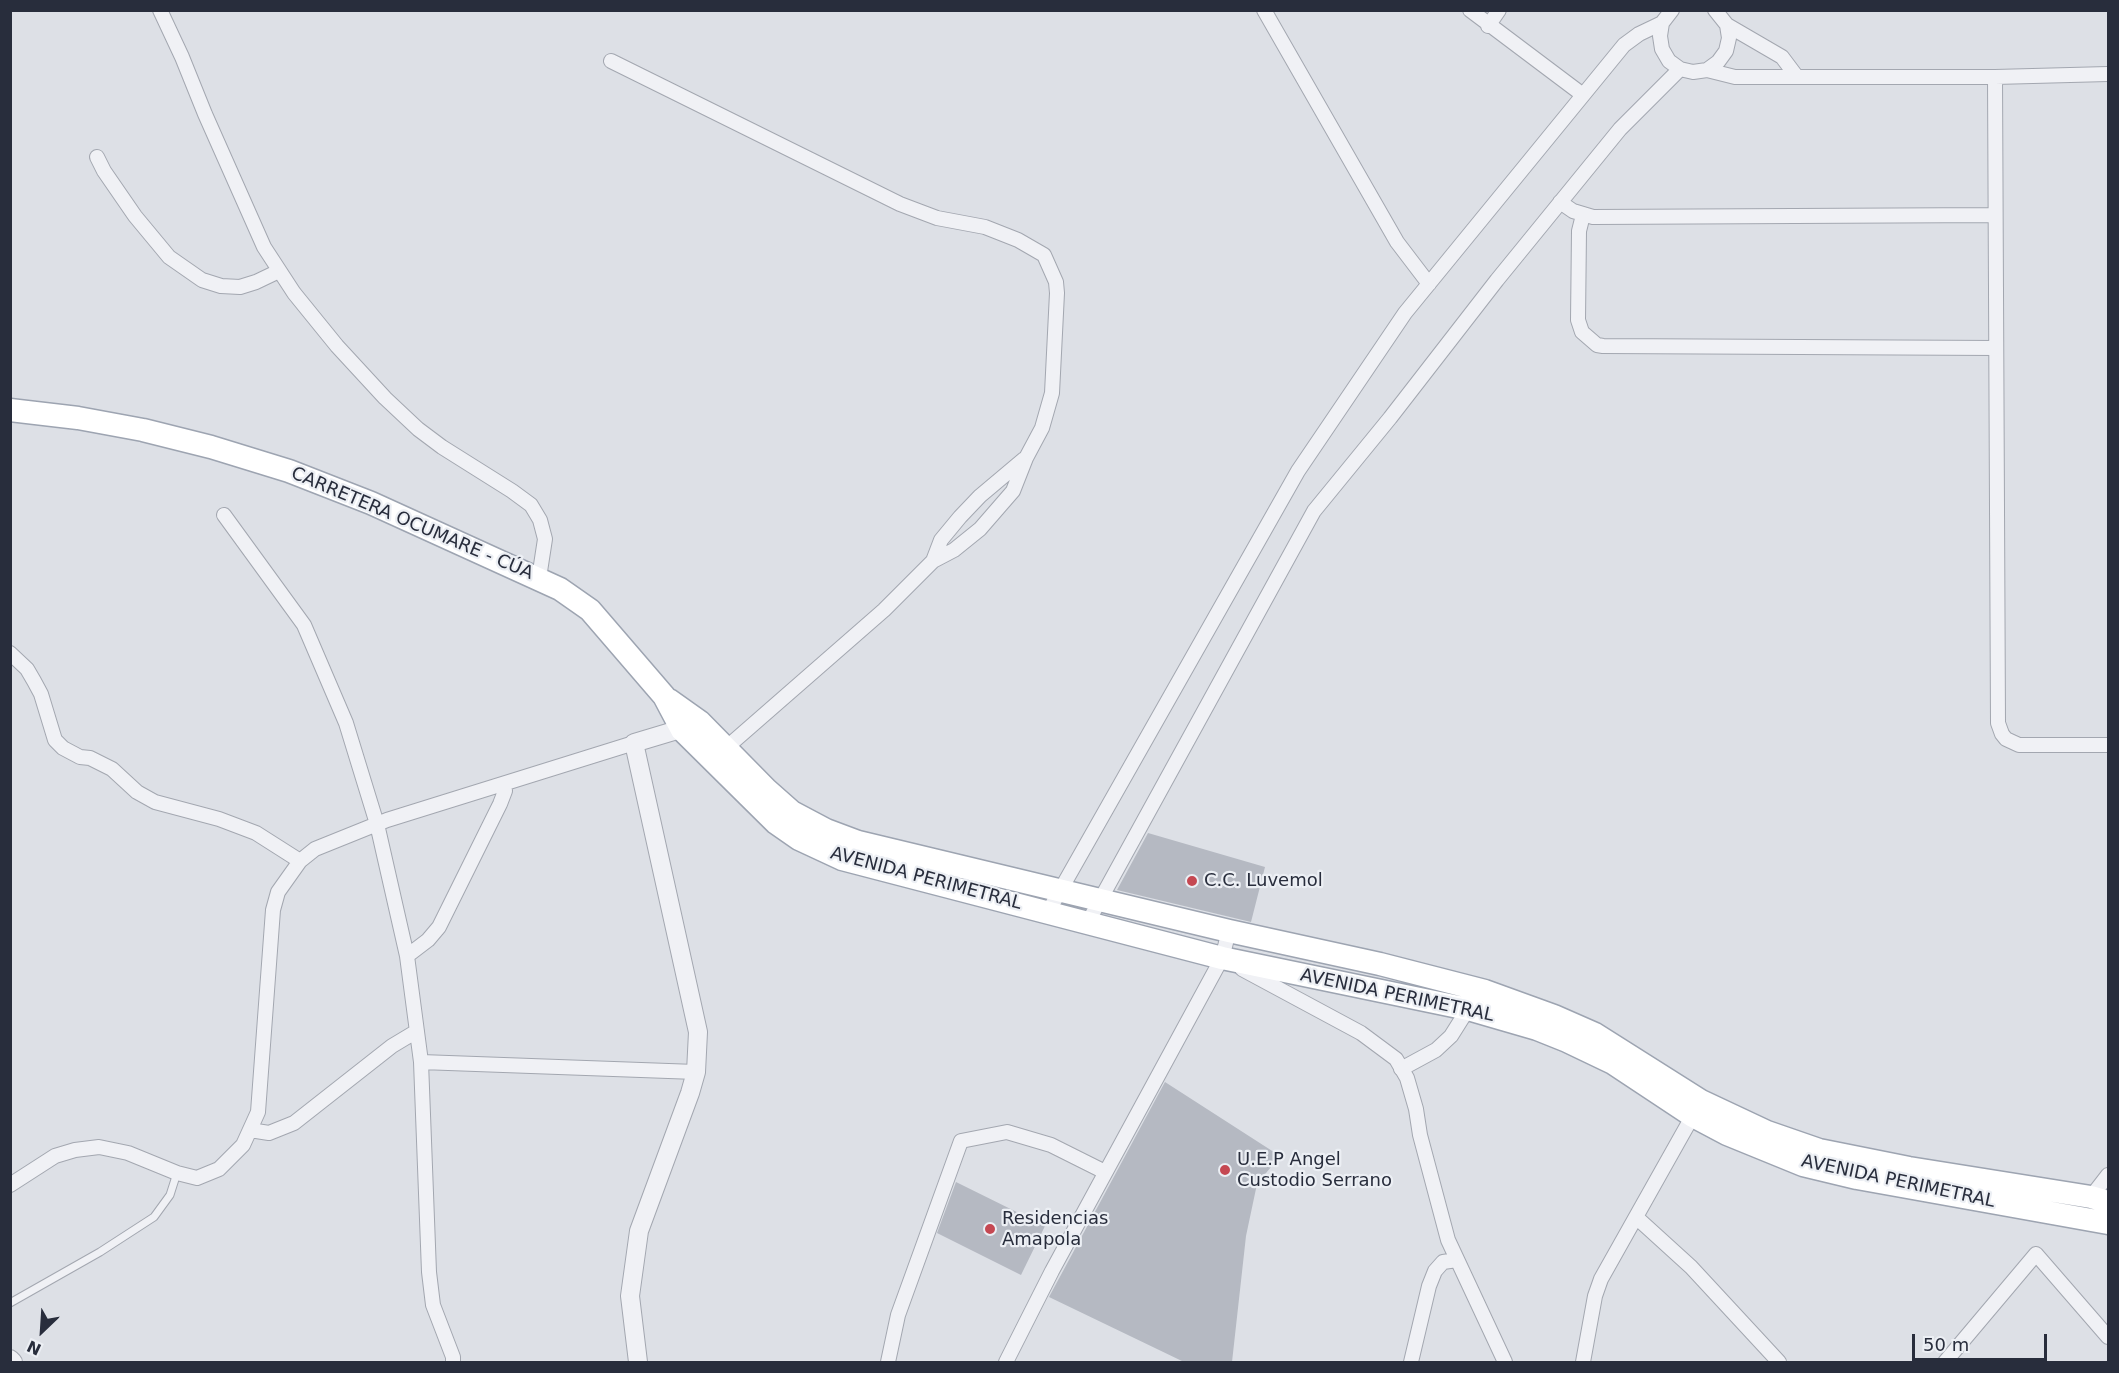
<!DOCTYPE html>
<meta charset="utf-8">
<style>
body{margin:0}
#map{position:relative;width:2119px;height:1373px;overflow:hidden;background:#dde0e6;font-family:"DejaVu Sans",sans-serif}
canvas{display:block}
.frame{position:absolute;inset:0;border:12px solid #282d3c;pointer-events:none}
.north{position:absolute;left:12px;top:1301px;width:60px;height:60px;-webkit-text-stroke:4px #eceff4;paint-order:stroke;rotate:205deg;font-size:16px;font-weight:700;line-height:24px;text-align:center;color:#282d3c}
.north::after{content:'';display:block;margin:auto;width:21px;height:27px;background:#282d3c;clip-path:polygon(50% 0,100% 100%,50% 72%,0 100%)}
.scale{position:absolute;left:1912px;top:1334px;width:135px;height:27px;box-sizing:border-box;border:3px solid #282d3c;border-top:0;padding-left:8px;font-size:18px;line-height:21px;white-space:nowrap;color:#282d3c;-webkit-text-stroke:4px #eceff4;paint-order:stroke}
</style>
<div id="map">
<canvas width="2119" height="1373"></canvas>
<div class="frame"></div>
<div class="north">N</div>
<div class="scale">50 m</div>
</div>
<script>
const ctx = document.querySelector('canvas').getContext('2d');
ctx.lineJoin = 'round';
function paint(path, color) {
  ctx.fillStyle = color;
  ctx.fill(path, 'evenodd');
}
function poly(rows) {
  const path = new Path2D();
  for (const r of rows) {
    path.moveTo(r[0], r[1]);
    for (let i = 2; i < r.length; i += 2) path.lineTo(r[i], r[i + 1]);
  }
  return path;
}
function stroke(path, color, width, dash) {
  ctx.strokeStyle = color;
  ctx.lineWidth = width;
  ctx.lineCap = dash ? 'butt' : 'round';
  ctx.setLineDash(dash || []);
  ctx.stroke(path);
}
function drawText(font, color, halo, rows, align = 'center') {
  ctx.font = font + ' "DejaVu Sans",sans-serif';
  ctx.lineWidth = 4.5;
  ctx.setLineDash([]);
  ctx.textBaseline = 'middle';
  ctx.strokeStyle = halo;
  ctx.fillStyle = color;
  for (const [text, x, y, turn = 0] of rows) {
    ctx.save();
    ctx.translate(x, y);
    ctx.rotate((+turn || 0) * Math.PI / 180);
    ctx.textAlign = isNaN(turn) ? turn : align;
    if (halo) ctx.strokeText(text, 0, 0);
    ctx.fillText(text, 0, 0);
    ctx.restore();
  }
}
paint(poly([
 [1148,833,1265,867,1251,922,1117,890],
 [1165,1082,1280,1156,1257,1184,1246,1236,1232,1362,1184,1362,1049,1297],
 [956,1182,1045,1226,1021,1275,937,1233]
]), '#b5b9c2');
const service = poly([
 [10,1303,100,1252,154,1217,170,1195,177,1173]
]);
const minor = poly([
 [160,10,182,57,205,114,264,247,294,293,337,346,385,398,418,429,442,447,512,491,531,505,540,520,545,539,539,578],
 [1264,10,1397,242,1429,284],
 [1470,10,1583,95],
 [1672,10,1662,23,1660,36,1662,49,1669,61,1680,69,1693,72,1707,70,1718,62,1726,51,1729,38,1727,25,1715,10],
 [1727,25,1782,57,1797,77],
 [1488,26,1499,10],
 [611,61,900,204,937,218,985,227,1018,240,1044,255,1056,282,1057,293,1052,393,1042,428,1026,458,1013,491,980,529,954,550,933,561,884,610,726,748],
 [1707,70,1735,77,1995,77,2108,74],
 [1995,77,1998,723,2002,734,2006,739,2019,745,2108,745],
 [97,157,104,171,135,216,169,257,202,280,221,286,240,287,256,282,279,271],
 [1560,202,1573,211,1593,217,1995,215],
 [1583,215,1579,231,1578,320,1582,332,1597,345,1603,346,1996,348],
 [224,515,304,625,346,723,377,824,407,956,421,1062,429,1272,433,1305,453,1357,453,1362],
 [933,561,941,540,960,517,980,496,1024,459],
 [10,653,27,669,34,681,41,694,55,740,63,748,80,757,90,758,112,769,137,792,155,802,219,819,256,833,300,861],
 [1048,912,1298,471,1405,313,1624,45,1639,34,1662,23],
 [1088,922,1314,511,1390,418,1497,280,1620,129,1680,69],
 [407,956,428,940,439,927,500,804,505,791,504,784],
 [1242,969,1361,1033,1396,1059,1407,1078,1416,1109,1420,1135,1448,1240,1505,1362],
 [421,1062,696,1072],
 [1401,1069,1436,1050,1451,1036,1468,1009],
 [250,1130,269,1133,294,1123,392,1046,417,1031],
 [10,1185,55,1156,75,1150,99,1147,128,1153,177,1173,197,1178,219,1169,243,1145,258,1112,273,910,278,892,300,861,315,849,387,820,634,743],
 [2091,1197,2108,1175],
 [1636,1217,1691,1267,1779,1362],
 [888,1362,898,1315,961,1141,1007,1132,1051,1145,1105,1172],
 [1006,1362,1052,1271,1222,958,1229,931],
 [1411,1362,1429,1286,1435,1271,1443,1262,1457,1260],
 [1583,1362,1595,1296,1601,1279,1696,1110],
 [1945,1362,2036,1254,2108,1337]
]);
const tertiary = poly([
 [10,1359,13,1362],
 [638,1362,630,1296,639,1231,690,1093,696,1072,698,1032,634,743,694,725]
]);
const primary = poly([
 [10,410,78,418,143,430,211,447,289,471,371,503,560,589,590,610,664,696,682,730,776,823,799,839,842,859,1222,958,1468,1009,1537,1029,1567,1041,1613,1063,1693,1116,1727,1134,1803,1165,1857,1178,2108,1223],
 [669,700,700,722,766,789,792,812,826,830,858,842,1229,931,1380,964,1485,991,1554,1016,1595,1034,1701,1101,1767,1132,1819,1150,1909,1168,2091,1197,2108,1202]
]);
stroke(service, '#a3a7b0', 9);
stroke(minor, '#a3a7b0', 16);
stroke(tertiary, '#a3a7b0', 20);
stroke(primary, '#9da4b1', 25);
stroke(service, '#f0f1f5', 7);
stroke(minor, '#f0f1f5', 14);
stroke(tertiary, '#f0f1f5', 18);
stroke(primary, '#fff', 22);
for (const [x, y, r, color] of [
 [1192,881,6,"#c54852"],
 [1225,1170,6,"#c54852"],
 [990,1229,6,"#c54852"]
]) {
  const dot = new Path2D();
  dot.arc(x, y, r, 0, 2 * Math.PI);
  ctx.fillStyle = color;
  ctx.fill(dot);
  stroke(dot, '#eceff4', 2);
}
drawText('18px', '#282d3c', '#eceff4', [
 ["CARRETERA OCUMARE - CÚA",412,524,23],
 ["AVENIDA PERIMETRAL",926,879,15],
 ["AVENIDA PERIMETRAL",1397,996,12],
 ["AVENIDA PERIMETRAL",1898,1182,12]
]);
drawText('18px', '#282d3c', '#eceff4', [
 ["C.C. Luvemol",1204,881],
 ["U.E.P Angel",1237,1160],
 ["Custodio Serrano",1237,1181],
 ["Residencias",1002,1219],
 ["Amapola",1002,1240]
], 'left');
</script>
